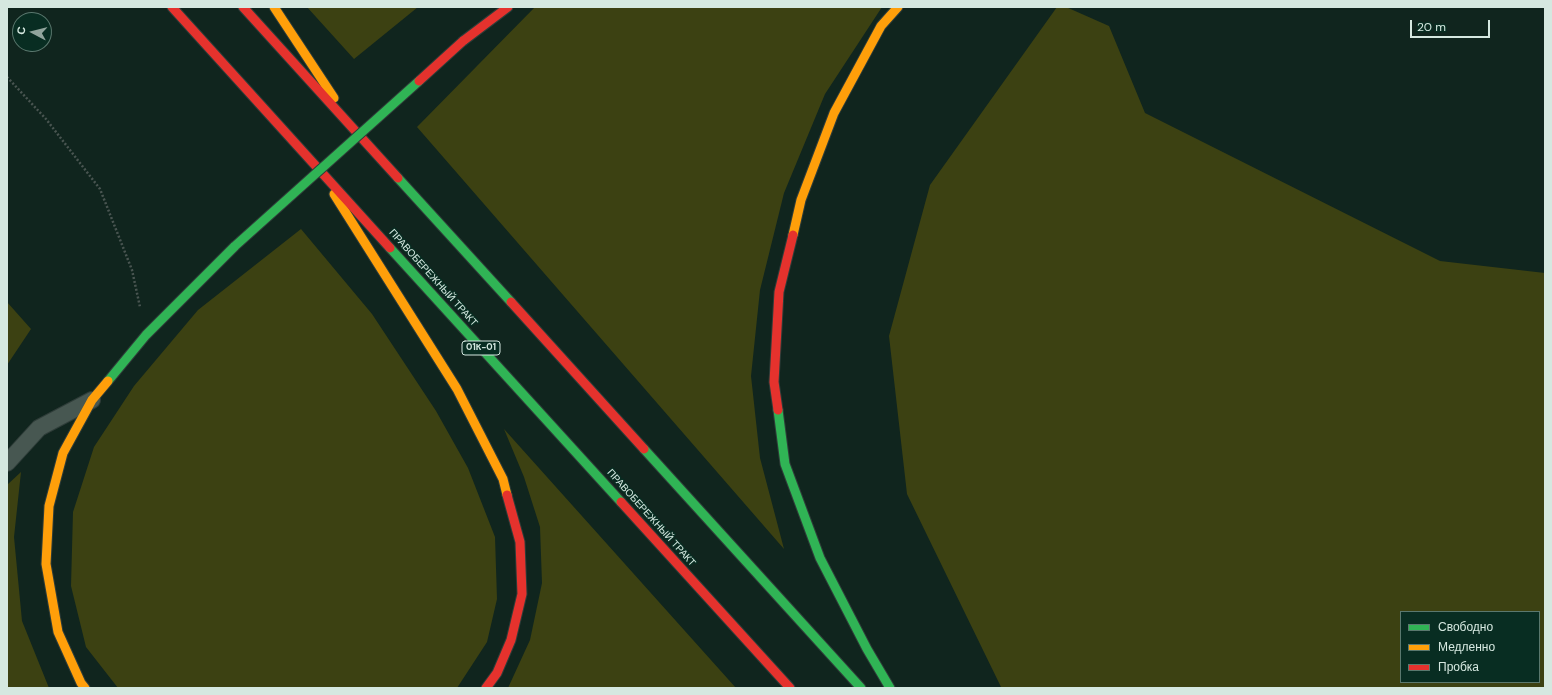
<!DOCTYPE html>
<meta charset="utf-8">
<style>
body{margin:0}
#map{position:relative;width:1552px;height:695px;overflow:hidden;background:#10251e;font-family:"DM Sans",sans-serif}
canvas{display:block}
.frame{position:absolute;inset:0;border:8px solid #d5e8e0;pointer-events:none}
.legend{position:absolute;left:1400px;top:611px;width:140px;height:72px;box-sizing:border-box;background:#082d22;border:1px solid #5a786e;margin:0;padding:5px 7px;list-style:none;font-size:12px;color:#d5e8e0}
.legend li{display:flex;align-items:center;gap:8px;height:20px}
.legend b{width:20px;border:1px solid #5a786e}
.north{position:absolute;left:12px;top:12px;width:40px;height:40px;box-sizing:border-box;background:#082d22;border:1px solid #5a786e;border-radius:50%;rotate:277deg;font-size:11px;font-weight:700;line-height:16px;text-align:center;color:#d5e8e0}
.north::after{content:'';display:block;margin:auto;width:14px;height:18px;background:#90a49c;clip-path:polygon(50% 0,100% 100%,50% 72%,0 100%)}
.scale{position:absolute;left:1410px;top:20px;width:80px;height:18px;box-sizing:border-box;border:2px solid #d5e8e0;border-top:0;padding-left:5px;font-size:12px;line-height:14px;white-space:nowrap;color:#d5e8e0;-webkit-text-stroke:3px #082d22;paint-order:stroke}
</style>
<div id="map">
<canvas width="1552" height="695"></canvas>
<div class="frame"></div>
<ul class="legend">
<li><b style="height:5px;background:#30b455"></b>Свободно</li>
<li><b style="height:5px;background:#ff9f0a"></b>Медленно</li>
<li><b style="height:5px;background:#e5322d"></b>Пробка</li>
</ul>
<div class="north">С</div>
<div class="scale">20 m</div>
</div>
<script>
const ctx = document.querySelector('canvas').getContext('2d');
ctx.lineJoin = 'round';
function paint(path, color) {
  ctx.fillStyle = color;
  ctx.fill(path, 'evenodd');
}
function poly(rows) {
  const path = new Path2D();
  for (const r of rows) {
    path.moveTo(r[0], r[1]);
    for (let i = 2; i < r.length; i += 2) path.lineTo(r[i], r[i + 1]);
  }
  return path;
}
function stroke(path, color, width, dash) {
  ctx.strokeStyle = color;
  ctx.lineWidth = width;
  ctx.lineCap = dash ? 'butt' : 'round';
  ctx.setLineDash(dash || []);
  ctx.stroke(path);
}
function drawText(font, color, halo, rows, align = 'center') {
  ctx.font = font + ' "DM Sans",sans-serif';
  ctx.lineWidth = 3;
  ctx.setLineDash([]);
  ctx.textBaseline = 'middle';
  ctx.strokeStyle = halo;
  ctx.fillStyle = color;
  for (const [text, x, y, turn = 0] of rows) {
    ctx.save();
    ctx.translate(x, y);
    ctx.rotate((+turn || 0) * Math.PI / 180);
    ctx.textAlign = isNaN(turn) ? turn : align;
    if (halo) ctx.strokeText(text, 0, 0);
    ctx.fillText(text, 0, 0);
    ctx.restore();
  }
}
paint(poly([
 [307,7,418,7,354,59],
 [535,7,882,7,825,94,784,193,760,290,751,376,760,458,784,549,417,127],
 [1057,7,1066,7,1109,26,1145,113,1440,261,1545,273,1545,688,1001,687,907,494,889,336,930,185],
 [1401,612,1539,612,1539,682,1401,682],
 [301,229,372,314,436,411,468,468,495,537,497,599,487,642,457,688,118,688,86,647,71,586,73,512,94,447,134,386,198,310],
 [7,302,31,329,7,365],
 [504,429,736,688,508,688,530,640,542,583,540,527,524,477],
 [21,472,14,537,22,621,49,688,7,688,7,485]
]), '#3c4112');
const lane = poly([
 [7,463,39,428,92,400]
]);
const fast = poly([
 [398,178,511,302],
 [390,248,621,502],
 [108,381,146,335,235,246],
 [778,410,785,464,820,558,867,649,890,688],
 [644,449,861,688]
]);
const slow = poly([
 [274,7,334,98],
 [334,194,457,389,503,479,507,495],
 [793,235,801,200,834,113,881,26,898,7],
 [85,688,81,683,58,632,46,564,49,506,63,453,92,400,108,381]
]);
const jam = poly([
 [172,7,390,248],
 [243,7,398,178],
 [463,41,508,7],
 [511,302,644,449],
 [778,410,774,382,779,292,793,235],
 [621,502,790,688],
 [486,688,497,673,511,640,522,594,520,542,507,495]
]);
stroke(lane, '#2f3d39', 18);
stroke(fast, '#2f3d39', 11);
stroke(slow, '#2f3d39', 11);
stroke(jam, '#2f3d39', 11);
stroke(poly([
 [7,77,46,119,100,189,132,270,140,307]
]), '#495551', 2.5, [2, 2]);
stroke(lane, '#475751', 16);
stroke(fast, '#30b455', 9);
stroke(slow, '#ff9f0a', 9);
stroke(jam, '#e5322d', 9);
const fastBridge = poly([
 [235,246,419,81]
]);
const jamBridge = poly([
 [419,81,463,41]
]);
stroke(fastBridge, '#2f3d39', 11, []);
stroke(jamBridge, '#2f3d39', 11, []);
stroke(fastBridge, '#30b455', 9);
stroke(jamBridge, '#e5322d', 9);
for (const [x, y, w] of [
 [481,348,38]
]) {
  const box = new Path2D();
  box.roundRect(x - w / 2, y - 7, w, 14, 3);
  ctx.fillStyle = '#082d22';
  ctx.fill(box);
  stroke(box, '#d5e8e0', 1);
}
drawText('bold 9px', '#d5e8e0', null, [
 ["01К-01",481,348]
]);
drawText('10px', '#d5e8e0', '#082d22', [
 ["ПРАВОБЕРЕЖНЫЙ ТРАКТ",433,278,48],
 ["ПРАВОБЕРЕЖНЫЙ ТРАКТ",651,518,48]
]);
</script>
